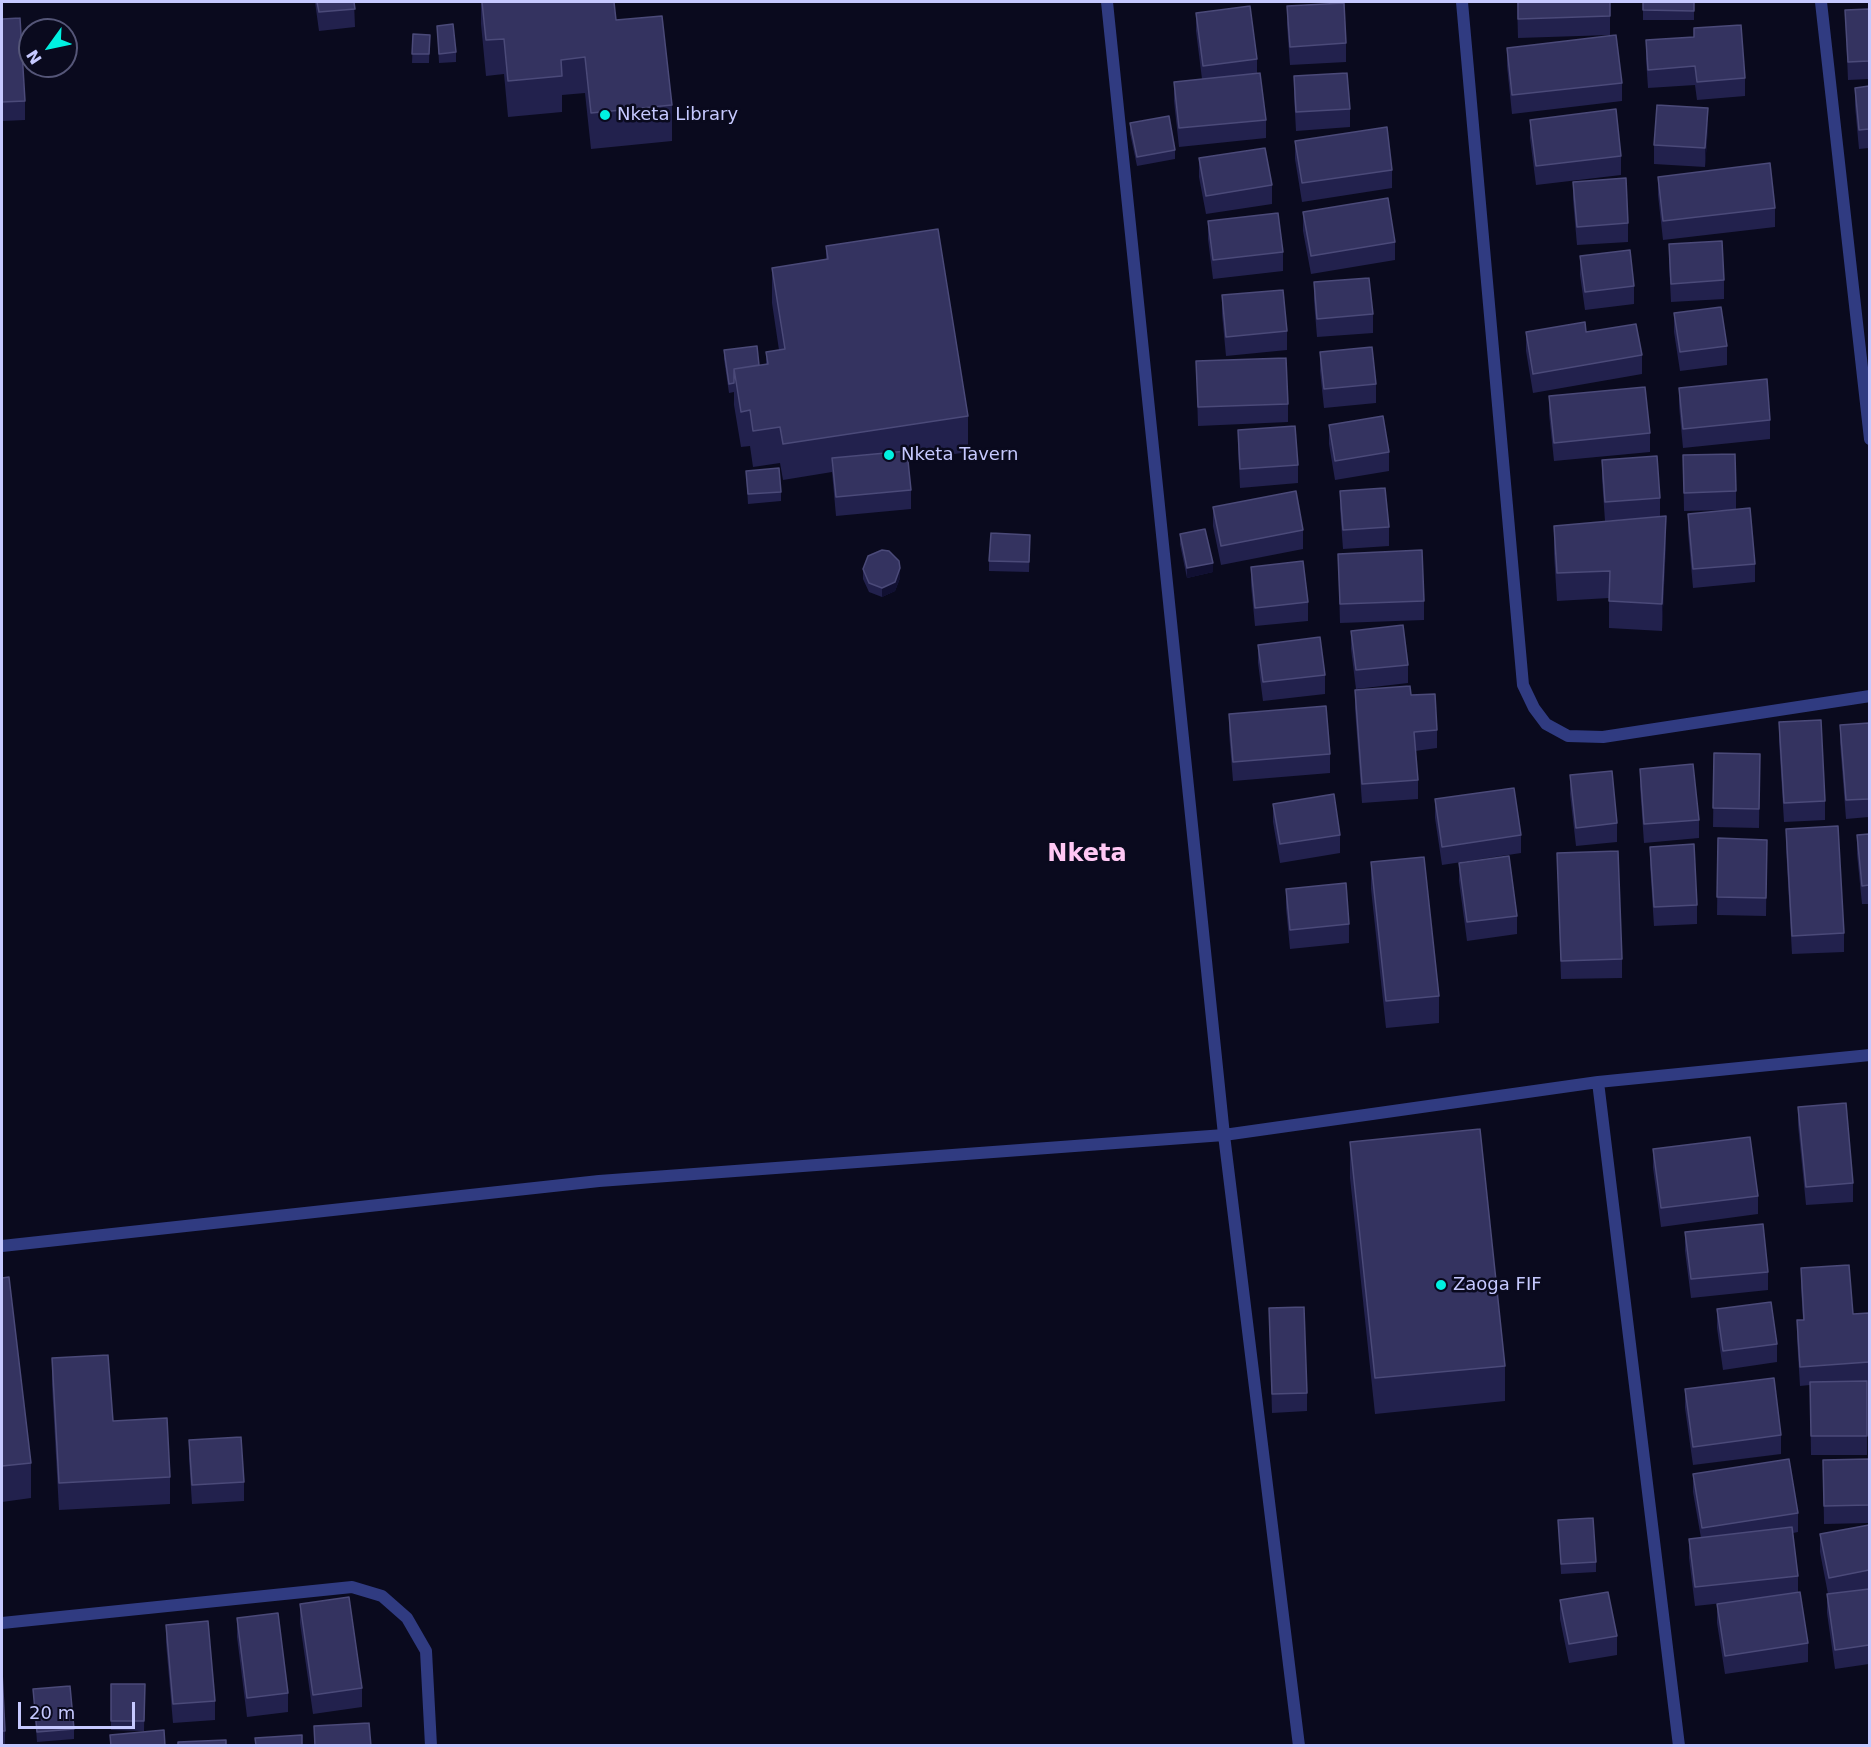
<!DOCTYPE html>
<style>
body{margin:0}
#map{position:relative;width:1871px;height:1747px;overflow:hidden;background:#0a0a1e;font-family:"DejaVu Sans",sans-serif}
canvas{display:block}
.frame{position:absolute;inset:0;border:3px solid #c6c9ff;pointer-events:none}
.north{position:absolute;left:18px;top:18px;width:60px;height:60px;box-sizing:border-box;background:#0a0a1e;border:2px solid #555678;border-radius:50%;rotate:237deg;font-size:16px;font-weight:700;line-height:24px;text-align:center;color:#c6c9ff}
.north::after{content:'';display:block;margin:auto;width:21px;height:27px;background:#00f1e1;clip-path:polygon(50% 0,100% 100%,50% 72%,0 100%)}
.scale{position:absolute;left:18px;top:1702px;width:117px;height:27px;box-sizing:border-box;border:3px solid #c6c9ff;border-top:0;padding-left:8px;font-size:18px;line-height:21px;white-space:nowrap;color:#c6c9ff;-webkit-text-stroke:4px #0a0a1e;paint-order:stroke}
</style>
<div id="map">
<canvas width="1871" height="1747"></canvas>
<div class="frame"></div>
<div class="north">N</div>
<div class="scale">20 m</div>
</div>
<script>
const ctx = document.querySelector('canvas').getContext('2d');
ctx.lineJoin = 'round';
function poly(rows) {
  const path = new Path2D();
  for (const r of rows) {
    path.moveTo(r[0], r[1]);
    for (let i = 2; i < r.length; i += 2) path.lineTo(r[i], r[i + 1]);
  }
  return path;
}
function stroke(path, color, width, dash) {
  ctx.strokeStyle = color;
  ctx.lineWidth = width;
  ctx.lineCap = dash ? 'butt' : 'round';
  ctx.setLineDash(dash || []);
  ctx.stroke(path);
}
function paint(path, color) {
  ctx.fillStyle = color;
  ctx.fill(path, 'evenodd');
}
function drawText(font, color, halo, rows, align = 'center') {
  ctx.font = font + ' "DejaVu Sans",sans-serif';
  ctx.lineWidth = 5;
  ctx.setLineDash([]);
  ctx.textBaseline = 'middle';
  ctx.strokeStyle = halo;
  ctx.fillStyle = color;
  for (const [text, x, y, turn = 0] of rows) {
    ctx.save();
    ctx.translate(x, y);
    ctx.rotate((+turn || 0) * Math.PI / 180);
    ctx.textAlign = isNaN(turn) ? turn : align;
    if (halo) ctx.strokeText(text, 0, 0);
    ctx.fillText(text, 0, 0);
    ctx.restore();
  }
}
stroke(poly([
 [1107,2,1224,1135,1299,1746],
 [1462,2,1523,685,1534,708,1546,724,1568,736,1603,737,1870,696],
 [1821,2,1870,439],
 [1598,1082,1679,1746],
 [2,1246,599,1181,1224,1135,1598,1082,1870,1055],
 [2,1623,352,1587,382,1596,407,1618,426,1651,431,1746]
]), '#303b81', 12);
paint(poly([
 [315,2,354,2,355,27,319,31],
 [481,2,614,2,616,20,672,105,672,141,591,149,585,93,562,95,562,112,508,117,504,74,486,76,481,24],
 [1517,2,1610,2,1610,35,1518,38],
 [1643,2,1694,2,1694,20,1643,20],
 [1287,6,1346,43,1346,62,1290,65,1287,25],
 [1869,9,1869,79,1848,80,1845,10],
 [1196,13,1257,59,1257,74,1266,120,1266,138,1179,147,1174,101,1174,82,1202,79,1196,31],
 [2,19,25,101,25,120,2,121],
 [437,26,456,52,456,62,439,63],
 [1694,28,1745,78,1745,96,1697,100,1695,85,1648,88,1646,59,1646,40,1694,37],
 [413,34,430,35,429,63,412,63],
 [1507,48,1622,83,1622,101,1512,114,1507,66],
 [1294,76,1350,109,1350,127,1296,131,1294,95],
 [1869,86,1869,148,1859,149,1855,106,1855,88],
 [1530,120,1621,156,1621,175,1536,185,1530,138],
 [1130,123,1175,150,1175,159,1137,166,1130,133],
 [1708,127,1705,167,1654,164,1654,145],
 [1295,141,1392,170,1392,188,1302,202,1295,159],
 [1199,158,1272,185,1272,204,1206,214,1199,177],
 [1658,177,1775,208,1775,227,1663,240,1658,195],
 [1573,182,1628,223,1628,242,1577,245,1573,200],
 [1303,212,1395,242,1395,260,1311,274,1303,231],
 [1208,221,1283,252,1283,271,1213,279,1208,239],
 [1669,244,1724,280,1724,299,1671,302,1669,263],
 [826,246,968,416,968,452,908,461,911,490,911,509,836,516,832,472,783,480,780,463,753,467,750,446,741,447,734,405,734,392,729,393,724,359,724,350,759,365,766,364,766,352,779,350,772,303,772,268,826,259],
 [1580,256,1634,286,1634,304,1585,310,1580,275],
 [1314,282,1373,314,1373,333,1317,337,1314,301],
 [1222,295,1287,331,1287,350,1226,356,1222,314],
 [1674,313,1727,346,1727,365,1680,371,1674,332],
 [1526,332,1586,332,1642,355,1642,374,1533,393,1526,351],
 [1320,352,1376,384,1376,403,1324,408,1320,371],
 [1196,361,1288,404,1288,422,1198,426],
 [1679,388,1770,420,1770,439,1683,448,1679,406],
 [1549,396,1650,433,1650,452,1554,461,1549,414],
 [1329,425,1389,452,1389,471,1335,480,1329,444],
 [1238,430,1298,465,1298,483,1240,488,1238,449],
 [1683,455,1736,491,1736,510,1755,564,1755,582,1693,588,1688,532,1688,514,1731,510,1684,511],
 [1602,460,1660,498,1660,516,1666,543,1662,631,1609,628,1609,598,1557,601,1554,554,1554,526,1633,519,1605,521,1602,479],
 [746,471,781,492,781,501,748,504],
 [1340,491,1389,527,1389,546,1343,549,1340,509],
 [1213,507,1303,530,1303,549,1221,565,1213,526],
 [1180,534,1213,572,1187,578,1180,544],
 [1030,535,1029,572,989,571,989,561],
 [1338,554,1424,601,1424,620,1340,623],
 [1251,567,1308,602,1308,621,1255,626,1251,585],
 [863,569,900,578,895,591,882,597,869,592,863,579],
 [1351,631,1408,665,1408,683,1356,689,1351,649],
 [1258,645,1325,675,1325,694,1263,701,1258,663],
 [1355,690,1411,695,1437,730,1437,748,1415,751,1418,780,1418,799,1362,803,1355,709],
 [1229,714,1330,754,1330,773,1233,781,1229,733],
 [1779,722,1825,801,1825,820,1784,822,1779,741],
 [1869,723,1869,817,1846,819,1840,743,1840,725],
 [1714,753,1760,754,1759,828,1713,827],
 [1640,769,1699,820,1699,838,1644,843,1640,787],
 [1570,775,1617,823,1617,842,1576,846,1570,794],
 [1435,799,1521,835,1521,853,1442,865,1435,818],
 [1273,804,1340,835,1340,853,1280,863,1273,822],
 [1786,829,1844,933,1844,952,1792,954,1786,847],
 [1869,834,1869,904,1862,904,1857,854,1857,835],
 [1718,838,1767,840,1766,916,1717,915],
 [1650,847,1697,905,1697,924,1654,926,1650,865],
 [1557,853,1622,959,1622,978,1561,979],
 [1371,862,1439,996,1439,1023,1386,1028,1371,889],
 [1459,863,1517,916,1517,934,1467,941,1459,881],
 [1286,889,1349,924,1349,943,1290,949,1286,908],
 [1798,1107,1853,1183,1853,1202,1806,1205,1798,1125],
 [1350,1142,1505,1366,1505,1401,1375,1414,1350,1178],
 [1653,1149,1758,1196,1758,1214,1661,1227,1653,1168],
 [1685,1232,1768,1272,1768,1290,1691,1298,1685,1251],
 [1801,1268,1853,1314,1869,1313,1869,1381,1859,1381,1867,1381,1867,1455,1811,1455,1810,1385,1800,1386,1797,1339,1797,1320,1803,1320,1801,1287],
 [2,1278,31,1463,31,1498,2,1502],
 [1269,1308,1307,1393,1307,1411,1272,1413],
 [1717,1309,1777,1344,1777,1362,1723,1370,1717,1328],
 [52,1358,113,1421,170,1477,170,1504,59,1510,52,1385],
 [1685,1389,1781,1435,1781,1454,1693,1465,1685,1408],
 [189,1440,244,1482,244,1501,192,1504,189,1459],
 [1869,1459,1869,1523,1824,1524,1823,1460],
 [1693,1474,1798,1513,1798,1532,1793,1533,1798,1576,1798,1593,1808,1643,1808,1662,1725,1674,1717,1623,1717,1604,1742,1601,1695,1606,1689,1558,1689,1539,1701,1538,1693,1492],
 [1558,1520,1596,1562,1596,1572,1561,1574],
 [1869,1525,1869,1664,1835,1669,1827,1613,1827,1594,1828,1594,1820,1552,1820,1534],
 [1560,1600,1617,1636,1617,1655,1569,1663,1560,1619],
 [300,1604,362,1688,362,1707,313,1714,300,1623],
 [237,1618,288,1693,288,1712,247,1717,237,1637],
 [166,1625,215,1701,215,1720,173,1723,166,1643],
 [2,1671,5,1731,5,1746,2,1746],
 [111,1684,145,1684,144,1731,111,1730],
 [33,1689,74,1729,74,1739,37,1742]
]), '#22214d');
paint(poly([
 [1708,108,1708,127,1705,167,1705,148],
 [1666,516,1666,543,1662,631,1662,604],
 [1213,563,1213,572,1187,578,1187,568],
 [900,568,900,578,895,591,882,597,882,588]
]), '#111032');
const building = poly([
 [317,2,354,2,355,9,319,12,317,2],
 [482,2,614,2,616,20,662,16,672,105,591,113,585,57,561,60,562,76,508,81,504,39,486,40,482,2],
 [1518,2,1610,2,1610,16,1518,19,1518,2],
 [1643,2,1694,2,1694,11,1643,10,1643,2],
 [1344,3,1346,43,1290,47,1287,6,1344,3],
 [1250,6,1257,59,1203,66,1196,13,1250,6],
 [1869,9,1869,61,1848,62,1845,10,1869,9],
 [20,18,25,101,2,102,2,19,20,18],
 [453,24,456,52,439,54,437,26,453,24],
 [1741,25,1745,78,1697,82,1695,66,1648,70,1646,40,1694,37,1694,28,1741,25],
 [413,34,430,35,429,54,412,54,413,34],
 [1616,35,1622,83,1512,95,1507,48,1616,35],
 [1260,73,1266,120,1179,128,1174,82,1260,73],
 [1347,73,1350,109,1296,112,1294,76,1347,73],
 [1869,86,1869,129,1859,130,1855,88,1869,86],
 [1657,105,1708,108,1705,148,1654,145,1657,105],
 [1616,109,1621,156,1536,166,1530,120,1616,109],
 [1169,116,1175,150,1137,157,1130,123,1169,116],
 [1387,127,1392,170,1302,183,1295,141,1387,127],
 [1265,148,1272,185,1206,196,1199,158,1265,148],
 [1770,163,1775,208,1663,221,1658,177,1770,163],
 [1626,178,1628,223,1577,227,1573,182,1626,178],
 [1388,198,1395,242,1311,256,1303,212,1388,198],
 [1278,213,1283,252,1213,260,1208,221,1278,213],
 [938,229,968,416,783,444,780,427,753,431,750,410,741,412,734,369,768,364,766,352,785,349,772,268,828,259,826,246,938,229],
 [1722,241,1724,280,1671,284,1669,244,1722,241],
 [1630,250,1634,286,1585,292,1580,256,1630,250],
 [1369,278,1373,314,1317,319,1314,282,1369,278],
 [1283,290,1287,331,1226,337,1222,295,1283,290],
 [1721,307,1727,346,1680,352,1674,313,1721,307],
 [1585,322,1586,332,1636,324,1642,355,1533,374,1526,332,1585,322],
 [757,346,759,365,734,369,734,383,729,384,724,350,757,346],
 [1372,347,1376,384,1324,389,1320,352,1372,347],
 [1286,358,1288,404,1198,407,1196,361,1286,358],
 [1767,379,1770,420,1683,429,1679,388,1767,379],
 [1645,387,1650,433,1554,443,1549,396,1645,387],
 [1383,416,1389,452,1335,461,1329,425,1383,416],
 [1295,426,1298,465,1240,469,1238,430,1295,426],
 [907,451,911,490,836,497,832,458,907,451],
 [1735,454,1736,491,1684,493,1683,455,1735,454],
 [1657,456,1660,498,1605,502,1602,460,1657,456],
 [779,468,781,492,748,494,746,471,779,468],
 [1385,488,1389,527,1343,530,1340,491,1385,488],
 [1296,491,1303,530,1221,546,1213,507,1296,491],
 [1750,508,1755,564,1693,569,1688,514,1750,508],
 [1666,516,1662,604,1609,601,1610,571,1557,573,1554,526,1666,516],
 [1205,529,1213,563,1187,568,1180,534,1205,529],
 [991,533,1030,535,1029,562,989,561,991,533],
 [882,550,889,551,899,561,900,568,895,582,882,588,869,583,863,569,868,556,882,550],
 [1422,550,1424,601,1340,604,1338,554,1422,550],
 [1303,561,1308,602,1255,608,1251,567,1303,561],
 [1403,625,1408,665,1356,670,1351,631,1403,625],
 [1320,637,1325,675,1263,682,1258,645,1320,637],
 [1410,686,1411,695,1435,694,1437,730,1414,732,1418,780,1362,784,1355,690,1410,686],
 [1326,706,1330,754,1233,762,1229,714,1326,706],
 [1821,720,1825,801,1784,803,1779,722,1821,720],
 [1869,723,1869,799,1846,800,1840,725,1869,723],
 [1714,753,1760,754,1759,809,1713,808,1714,753],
 [1693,764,1699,820,1644,824,1640,769,1693,764],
 [1612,771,1617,823,1576,828,1570,775,1612,771],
 [1514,788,1521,835,1442,847,1435,799,1514,788],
 [1334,794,1340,835,1280,844,1273,804,1334,794],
 [1838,826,1844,933,1792,936,1786,829,1838,826],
 [1869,834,1869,885,1862,886,1857,835,1869,834],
 [1718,838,1767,840,1766,898,1717,897,1718,838],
 [1694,844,1697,905,1654,907,1650,847,1694,844],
 [1618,851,1622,959,1561,961,1557,853,1618,851],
 [1509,856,1517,916,1467,922,1459,863,1509,856],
 [1424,857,1439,996,1386,1001,1371,862,1424,857],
 [1346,883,1349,924,1290,930,1286,889,1346,883],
 [1846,1103,1853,1183,1806,1187,1798,1107,1846,1103],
 [1480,1129,1505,1366,1375,1378,1350,1142,1480,1129],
 [1750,1137,1758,1196,1661,1208,1653,1149,1750,1137],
 [1763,1224,1768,1272,1691,1279,1685,1232,1763,1224],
 [1849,1265,1853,1314,1869,1313,1869,1362,1800,1367,1797,1320,1804,1320,1801,1268,1849,1265],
 [9,1277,31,1463,2,1466,2,1278,9,1277],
 [1771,1302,1777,1344,1723,1351,1717,1309,1771,1302],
 [1304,1307,1307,1393,1272,1394,1269,1308,1304,1307],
 [108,1355,113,1421,167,1418,170,1477,59,1483,52,1358,108,1355],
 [1774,1378,1781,1435,1693,1447,1685,1389,1774,1378],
 [1867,1381,1867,1436,1811,1436,1810,1382,1867,1381],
 [241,1437,244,1482,192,1485,189,1440,241,1437],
 [1789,1459,1798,1513,1702,1528,1693,1474,1789,1459],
 [1869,1459,1869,1505,1824,1506,1823,1460,1869,1459],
 [1593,1518,1596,1562,1561,1564,1558,1520,1593,1518],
 [1869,1525,1869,1570,1829,1578,1820,1534,1869,1525],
 [1792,1527,1798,1576,1695,1587,1689,1539,1792,1527],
 [1869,1589,1869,1645,1835,1650,1827,1594,1869,1589],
 [1608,1592,1617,1636,1569,1644,1560,1600,1608,1592],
 [1800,1592,1808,1643,1725,1656,1717,1604,1800,1592],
 [349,1597,362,1688,313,1695,300,1604,349,1597],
 [278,1613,288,1693,247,1698,237,1618,278,1613],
 [208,1621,215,1701,173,1704,166,1625,208,1621],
 [2,1671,5,1731,2,1731,2,1671],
 [111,1684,145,1684,144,1721,111,1721,111,1684],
 [70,1686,74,1729,37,1732,33,1689,70,1686],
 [369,1723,371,1746,315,1746,314,1726,369,1723],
 [164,1730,165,1746,111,1746,110,1735,164,1730],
 [302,1735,302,1746,256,1746,255,1738,302,1735],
 [226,1740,226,1746,178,1746,178,1742,226,1740]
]);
paint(building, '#343360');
stroke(building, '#4b4a79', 1.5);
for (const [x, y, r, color] of [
 [605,115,6,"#00f1e1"],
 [889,455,6,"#00f1e1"],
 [1441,1285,6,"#00f1e1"]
]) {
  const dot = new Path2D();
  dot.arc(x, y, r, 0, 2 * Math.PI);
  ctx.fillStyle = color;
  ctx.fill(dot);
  stroke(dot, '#0a0a1e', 2);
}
drawText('18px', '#c6c9ff', '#0a0a1e', [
 ["Nketa Library",617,115],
 ["Nketa Tavern",901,455],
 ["Zaoga FIF",1453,1285]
], 'left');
drawText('bold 24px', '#ffc8f4', '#0a0a1e', [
 ["Nketa",1087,855]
]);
</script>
